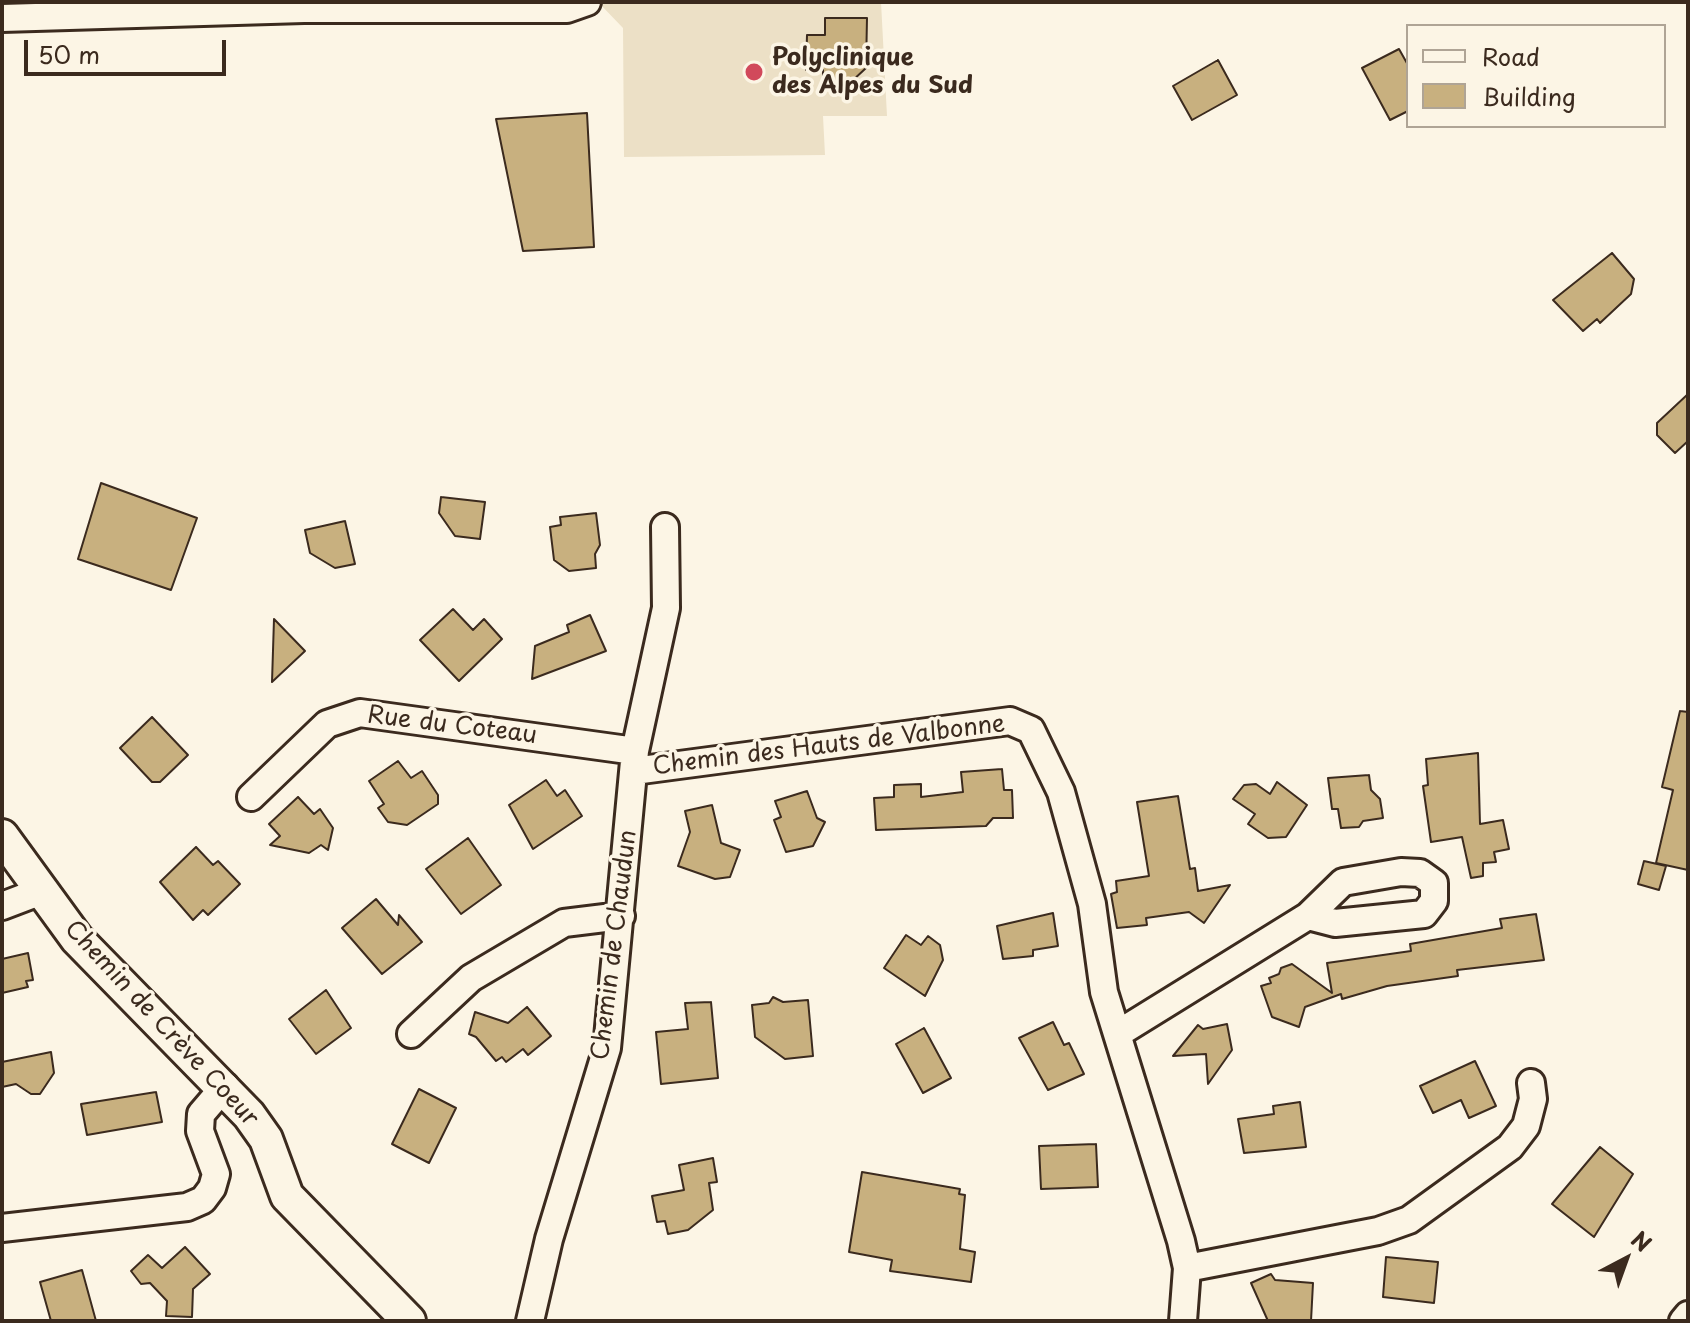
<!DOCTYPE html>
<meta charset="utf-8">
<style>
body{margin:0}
#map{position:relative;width:1690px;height:1323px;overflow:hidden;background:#fcf5e5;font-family:"Playpen Sans",sans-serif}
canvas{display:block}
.frame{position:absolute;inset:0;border:4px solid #3b2a1e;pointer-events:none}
.legend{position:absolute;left:1406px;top:24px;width:260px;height:104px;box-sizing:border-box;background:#fcf5e5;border:2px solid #afa495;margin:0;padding:10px 14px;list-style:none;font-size:24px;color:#3b2a1e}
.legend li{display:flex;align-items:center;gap:16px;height:40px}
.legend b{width:40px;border:2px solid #afa495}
.north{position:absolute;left:1586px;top:1219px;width:80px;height:80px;-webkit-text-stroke:6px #fcf5e5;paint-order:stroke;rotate:41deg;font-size:22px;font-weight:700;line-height:32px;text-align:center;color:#3b2a1e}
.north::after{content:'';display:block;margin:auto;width:28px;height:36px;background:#3b2a1e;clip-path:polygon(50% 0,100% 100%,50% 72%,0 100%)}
.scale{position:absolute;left:24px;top:40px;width:202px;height:36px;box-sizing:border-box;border:4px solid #3b2a1e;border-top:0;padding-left:10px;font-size:24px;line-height:28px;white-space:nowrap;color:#3b2a1e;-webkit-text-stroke:6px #fcf5e5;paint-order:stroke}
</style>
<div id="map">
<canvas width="1690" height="1323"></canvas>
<div class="frame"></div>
<ul class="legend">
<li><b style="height:10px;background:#fcf5e5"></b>Road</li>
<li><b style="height:22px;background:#c8b07f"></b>Building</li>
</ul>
<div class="north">N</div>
<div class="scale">50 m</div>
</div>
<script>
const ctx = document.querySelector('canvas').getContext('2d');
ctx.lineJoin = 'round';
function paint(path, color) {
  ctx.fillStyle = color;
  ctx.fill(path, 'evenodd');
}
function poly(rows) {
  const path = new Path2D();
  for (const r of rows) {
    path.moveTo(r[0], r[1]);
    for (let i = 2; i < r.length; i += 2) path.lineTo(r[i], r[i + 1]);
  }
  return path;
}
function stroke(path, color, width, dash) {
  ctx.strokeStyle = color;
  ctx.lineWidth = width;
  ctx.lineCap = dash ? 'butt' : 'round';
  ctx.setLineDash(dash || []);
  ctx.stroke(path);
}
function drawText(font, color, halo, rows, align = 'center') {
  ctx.font = font + ' "Playpen Sans",sans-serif';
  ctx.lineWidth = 7;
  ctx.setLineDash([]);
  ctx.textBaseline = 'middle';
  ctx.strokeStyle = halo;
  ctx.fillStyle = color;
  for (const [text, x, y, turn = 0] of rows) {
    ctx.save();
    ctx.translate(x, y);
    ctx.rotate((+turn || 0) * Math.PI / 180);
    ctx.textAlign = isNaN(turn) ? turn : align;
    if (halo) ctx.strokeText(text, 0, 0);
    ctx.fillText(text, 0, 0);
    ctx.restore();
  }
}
paint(poly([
 [598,2,881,2,887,116,823,116,825,155,624,157,623,28]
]), '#ece0c6');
const building = poly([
 [825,18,867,18,866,68,851,82,823,82,823,70,806,70,807,35,825,35,825,18],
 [1399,49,1408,65,1408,111,1390,120,1362,68,1399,49],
 [1218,60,1237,95,1192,120,1173,86,1218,60],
 [587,113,594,247,523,251,496,119,587,113],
 [1612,253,1634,279,1631,294,1600,323,1597,319,1583,331,1553,300,1612,253],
 [1688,394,1688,441,1675,453,1657,435,1657,423,1688,394],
 [101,483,197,518,171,590,78,559,101,483],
 [441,497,485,502,480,539,455,536,439,513,441,497],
 [596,513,600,545,595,554,596,568,569,571,554,560,550,527,561,525,560,517,596,513],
 [345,521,355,564,335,568,310,553,305,530,345,521],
 [453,609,473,630,484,619,502,639,459,681,420,640,453,609],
 [590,615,606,651,532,679,535,646,569,632,567,625,590,615],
 [274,619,305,651,272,682,274,619],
 [1680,711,1688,712,1688,870,1656,863,1673,790,1662,787,1680,711],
 [152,717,188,755,160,782,152,782,120,748,152,717],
 [1478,753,1480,824,1503,820,1509,849,1494,852,1496,862,1483,863,1483,876,1471,878,1462,837,1431,842,1423,786,1428,785,1426,759,1478,753],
 [398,761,411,778,422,771,438,795,438,804,407,825,388,822,378,808,384,804,369,781,398,761],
 [1002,769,1004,790,1012,790,1013,818,993,818,986,826,876,830,874,798,894,797,894,785,921,784,921,797,963,792,961,772,1002,769],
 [1369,775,1371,790,1380,799,1383,818,1363,821,1359,827,1341,828,1338,809,1332,809,1328,778,1369,775],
 [546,780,557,796,565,790,582,816,533,849,509,805,546,780],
 [1277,782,1307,805,1286,837,1268,838,1248,824,1255,814,1233,799,1244,785,1256,784,1270,794,1277,782],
 [807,791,817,818,825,822,813,846,786,852,774,820,781,817,775,801,807,791],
 [1178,796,1190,869,1195,868,1198,891,1230,885,1204,923,1189,912,1146,918,1147,925,1117,928,1111,894,1117,892,1116,881,1149,876,1137,802,1178,796],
 [298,797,314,814,320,809,333,828,328,850,321,845,309,853,270,845,280,836,269,824,298,797],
 [712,805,721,843,740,850,730,877,715,879,678,866,690,832,685,811,712,805],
 [468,838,501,885,461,914,426,869,468,838],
 [196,847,213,865,218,861,240,884,208,915,203,910,193,920,160,882,196,847],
 [1644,861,1666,866,1659,890,1638,884,1644,861],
 [376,899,398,925,399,915,422,942,382,974,342,928,376,899],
 [1053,913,1058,946,1033,950,1033,956,1003,959,997,926,1053,913],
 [1536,914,1544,960,1457,970,1458,976,1387,986,1342,999,1341,994,1305,1007,1299,1027,1272,1017,1261,986,1271,983,1269,978,1279,974,1281,968,1292,964,1332,993,1327,963,1411,951,1410,944,1502,928,1500,919,1536,914],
 [906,935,921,945,928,936,940,945,943,960,925,996,884,968,906,935],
 [28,953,33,980,26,981,28,987,2,993,2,959,28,953],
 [326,990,351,1028,316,1054,289,1019,326,990],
 [773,997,783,1002,808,1000,813,1056,785,1059,755,1037,752,1005,769,1003,773,997],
 [711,1002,718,1078,661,1084,656,1032,688,1029,685,1003,711,1002],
 [527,1007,551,1036,528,1055,523,1049,506,1062,502,1057,496,1061,476,1037,469,1034,475,1012,508,1023,527,1007],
 [1053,1022,1064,1045,1069,1043,1084,1074,1048,1090,1019,1038,1053,1022],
 [1227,1024,1232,1050,1208,1084,1206,1054,1173,1056,1198,1025,1203,1029,1227,1024],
 [924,1028,951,1078,923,1093,896,1044,924,1028],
 [51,1052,54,1073,40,1094,31,1094,16,1084,2,1087,2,1062,51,1052],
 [1475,1061,1496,1106,1469,1118,1461,1100,1433,1113,1420,1086,1475,1061],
 [419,1089,456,1108,429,1163,392,1144,419,1089],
 [156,1092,162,1122,87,1135,81,1104,156,1092],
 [1300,1102,1306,1147,1244,1153,1238,1119,1274,1114,1273,1106,1300,1102],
 [1096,1144,1098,1187,1041,1189,1039,1146,1096,1144],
 [1600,1147,1633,1174,1594,1237,1552,1204,1600,1147],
 [713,1158,717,1182,709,1183,713,1210,688,1230,668,1234,665,1221,657,1222,652,1196,684,1190,679,1165,713,1158],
 [862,1172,960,1189,959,1194,965,1195,960,1249,975,1252,971,1282,890,1271,892,1260,849,1252,862,1172],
 [185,1247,210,1274,193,1289,192,1317,166,1316,167,1301,150,1283,141,1284,131,1271,148,1255,162,1268,185,1247],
 [1386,1257,1438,1262,1434,1303,1383,1297,1386,1257],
 [82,1270,96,1321,51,1321,40,1282,82,1270],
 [1271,1274,1275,1280,1313,1283,1311,1321,1268,1321,1251,1283,1271,1274]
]);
paint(building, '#c8b07f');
stroke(building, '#3b2a1e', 2);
const minor = poly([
 [2,18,304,9,567,9,587,2],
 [634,771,1010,721,1031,730,1061,792,1092,904,1104,992,1181,1241,1187,1268,1183,1321],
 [251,797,327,724,360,713,635,751],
 [2,906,44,890],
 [1119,1033,1308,916,1335,923,1424,914,1434,901,1434,883,1420,873,1401,872,1343,882,1308,916],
 [411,1034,471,978,564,923,621,916],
 [2,1228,187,1207,203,1200,212,1188,216,1174,200,1131,201,1114,225,1086],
 [1187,1268,1378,1231,1409,1220,1510,1147,1526,1126,1533,1099,1531,1083],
 [530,1321,549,1239,607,1048,635,751,666,608,665,527],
 [1683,1321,1688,1315]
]);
const tertiary = poly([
 [2,836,77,939,249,1115,266,1139,287,1196,409,1321]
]);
stroke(minor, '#3b2a1e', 32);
stroke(tertiary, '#3b2a1e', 38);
stroke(minor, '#fcf5e5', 26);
stroke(tertiary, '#fcf5e5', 32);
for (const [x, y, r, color] of [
 [754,72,10,"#d1495b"]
]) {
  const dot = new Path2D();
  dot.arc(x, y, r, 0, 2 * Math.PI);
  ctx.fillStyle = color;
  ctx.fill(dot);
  stroke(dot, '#fcf5e5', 3);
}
drawText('bold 24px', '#3b2a1e', '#fcf5e5', [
 ["Polyclinique",772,58],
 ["des Alpes du Sud",772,86]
], 'left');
drawText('24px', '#3b2a1e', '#fcf5e5', [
 ["Rue du Coteau",452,726,7],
 ["Chemin des Hauts de Valbonne",829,746,-7],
 ["Chemin de Chaudun",615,945,-83],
 ["Chemin de Crève Coeur",161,1024,47]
]);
</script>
